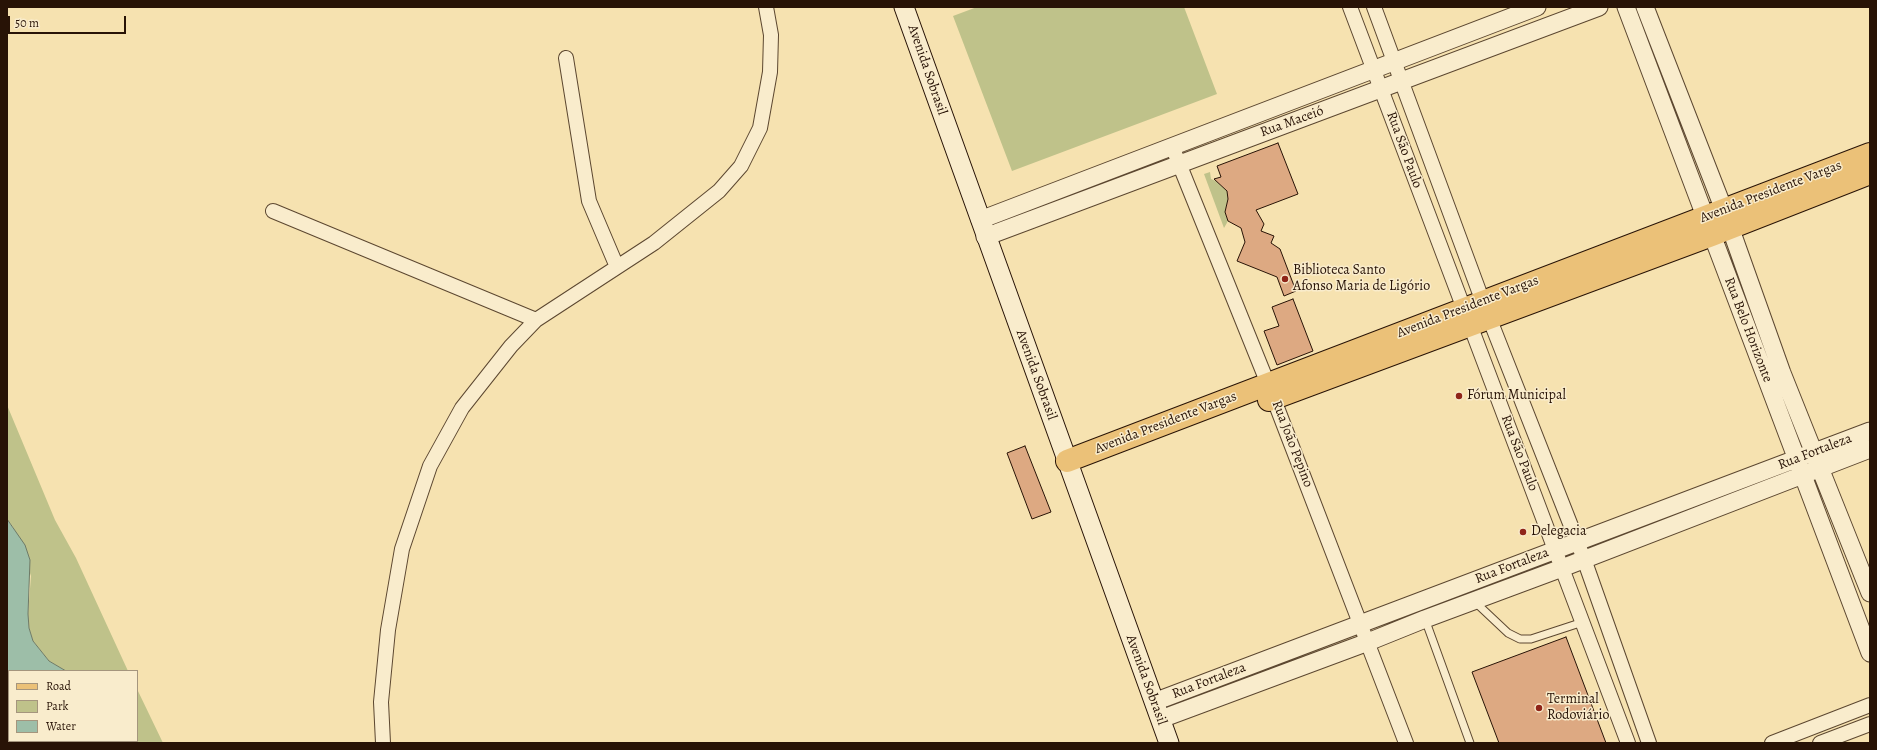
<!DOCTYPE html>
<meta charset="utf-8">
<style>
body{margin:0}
#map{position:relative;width:1877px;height:750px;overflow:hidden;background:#f6e2b0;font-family:Alegreya,serif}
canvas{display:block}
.frame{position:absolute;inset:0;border:8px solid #281306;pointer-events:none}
.legend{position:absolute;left:8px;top:670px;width:130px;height:72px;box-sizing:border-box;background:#f9eccc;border:1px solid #a5957d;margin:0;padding:5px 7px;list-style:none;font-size:12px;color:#281306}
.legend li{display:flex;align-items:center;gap:8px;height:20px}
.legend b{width:20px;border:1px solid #a5957d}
.scale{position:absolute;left:8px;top:16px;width:118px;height:18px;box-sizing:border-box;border:2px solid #281306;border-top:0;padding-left:5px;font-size:12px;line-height:14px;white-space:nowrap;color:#281306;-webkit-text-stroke:3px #f9eccc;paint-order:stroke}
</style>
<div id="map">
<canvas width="1877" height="750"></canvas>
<div class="frame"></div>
<ul class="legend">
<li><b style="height:5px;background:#ebc178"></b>Road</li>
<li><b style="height:11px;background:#bfc28a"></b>Park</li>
<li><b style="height:11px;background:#9dbea8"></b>Water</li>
</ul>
<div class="scale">50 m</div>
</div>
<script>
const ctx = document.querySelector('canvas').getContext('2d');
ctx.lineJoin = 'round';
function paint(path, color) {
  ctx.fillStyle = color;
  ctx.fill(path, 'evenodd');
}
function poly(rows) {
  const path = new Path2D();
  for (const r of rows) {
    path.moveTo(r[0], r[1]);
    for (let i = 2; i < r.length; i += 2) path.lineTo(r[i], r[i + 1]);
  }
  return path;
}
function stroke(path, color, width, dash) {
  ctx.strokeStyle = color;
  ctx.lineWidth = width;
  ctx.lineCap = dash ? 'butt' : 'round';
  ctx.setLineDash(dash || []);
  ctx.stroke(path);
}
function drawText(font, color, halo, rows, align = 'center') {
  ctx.font = font + ' Alegreya,serif';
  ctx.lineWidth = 3;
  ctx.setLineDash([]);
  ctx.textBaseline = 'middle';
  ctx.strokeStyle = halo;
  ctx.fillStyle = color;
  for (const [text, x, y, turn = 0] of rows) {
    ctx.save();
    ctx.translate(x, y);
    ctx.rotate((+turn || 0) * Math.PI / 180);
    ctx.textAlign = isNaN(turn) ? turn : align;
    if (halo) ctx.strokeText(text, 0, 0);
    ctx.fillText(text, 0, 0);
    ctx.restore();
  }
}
paint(poly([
 [977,7,1184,7,1217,94,1012,171,953,16],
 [1210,172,1211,179,1216,181,1227,191,1228,199,1225,212,1228,221,1224,228,1204,174],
 [7,405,55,520,76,558,128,671,66,671,49,661,33,641,29,628,28,614,31,576,13,527,7,519],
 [137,689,163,743,81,743,81,741,137,741]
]), '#bfc28a');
const water = poly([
 [7,519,25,545,30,560,28,614,29,628,33,641,49,661,66,671,9,671,9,741,81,741,81,743,7,743,7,519]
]);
paint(water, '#9dbea8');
stroke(water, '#6e7a67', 1);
const building = poly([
 [1278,143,1298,194,1256,210,1264,224,1261,231,1274,236,1271,243,1280,249,1296,291,1284,296,1277,277,1237,261,1245,242,1241,228,1228,221,1225,212,1228,199,1227,191,1214,179,1221,177,1217,166,1278,143],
 [1293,299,1313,351,1277,365,1264,331,1279,326,1272,307,1293,299],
 [1025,446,1051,512,1032,519,1007,453,1025,446],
 [1566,637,1606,743,1499,743,1472,672,1566,637]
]);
paint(building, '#dda982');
stroke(building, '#281306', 1);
const service = poly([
 [1474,601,1508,633,1520,639,1531,639,1583,622],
 [1425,619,1470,743]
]);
const minor = poly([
 [1350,7,1628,743],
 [1374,7,1483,302,1584,559,1649,743],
 [566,58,589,201,617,267],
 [1172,146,1268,384,1406,743],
 [273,211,536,320],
 [383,743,381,702,388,630,402,549,430,466,462,408,511,346,536,320,654,243,719,191,741,166,760,128,770,72,771,35,766,7],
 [1772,743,1870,705],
 [1820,743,1870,724]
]);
const tertiary = poly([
 [1626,7,1870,653],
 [1645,7,1724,210,1782,373,1870,593],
 [980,220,1537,7],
 [985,237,1599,7],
 [1154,702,1870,431],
 [1161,719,1368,642,1425,619,1562,568,1870,449]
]);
const secondary = poly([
 [904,7,1169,743]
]);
const primary = poly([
 [1269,400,1712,235,1870,173],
 [1067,461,1870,154]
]);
stroke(service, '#5c4730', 9);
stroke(minor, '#5c4730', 16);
stroke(tertiary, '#5c4730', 19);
stroke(secondary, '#281306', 21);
stroke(primary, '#281306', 24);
stroke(service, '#f9eccc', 7);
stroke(minor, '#f9eccc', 14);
stroke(tertiary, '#f9eccc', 17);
stroke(secondary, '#f9eccc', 19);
stroke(primary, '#ebc178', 22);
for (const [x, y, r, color] of [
 [1285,279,4,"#8f2418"],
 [1459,396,4,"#8f2418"],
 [1523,532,4,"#8f2418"],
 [1539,708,4,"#8f2418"]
]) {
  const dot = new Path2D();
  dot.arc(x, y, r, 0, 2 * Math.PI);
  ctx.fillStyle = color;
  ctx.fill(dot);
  stroke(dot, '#f9eccc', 1.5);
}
drawText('14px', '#281306', '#f9eccc', [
 ["Avenida Sobrasil",927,70,71],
 ["Rua Maceió",1292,122,-20],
 ["Rua São Paulo",1404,150,70],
 ["Avenida Presidente Vargas",1771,192,-21],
 ["Avenida Presidente Vargas",1468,307,-21],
 ["Rua Belo Horizonte",1748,330,69],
 ["Avenida Sobrasil",1036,375,70],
 ["Avenida Presidente Vargas",1166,423,-21],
 ["Rua João Pepino",1292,444,69],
 ["Rua Fortaleza",1815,452,-21],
 ["Rua São Paulo",1519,453,69],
 ["Rua Fortaleza",1512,566,-21],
 ["Avenida Sobrasil",1146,680,70],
 ["Rua Fortaleza",1209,681,-21]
]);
drawText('14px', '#281306', '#f9eccc', [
 ["Biblioteca Santo",1293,271],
 ["Afonso Maria de Ligório",1293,287],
 ["Fórum Municipal",1467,396],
 ["Delegacia",1531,532],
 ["Terminal",1547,700],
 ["Rodoviário",1547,716]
], 'left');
</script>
